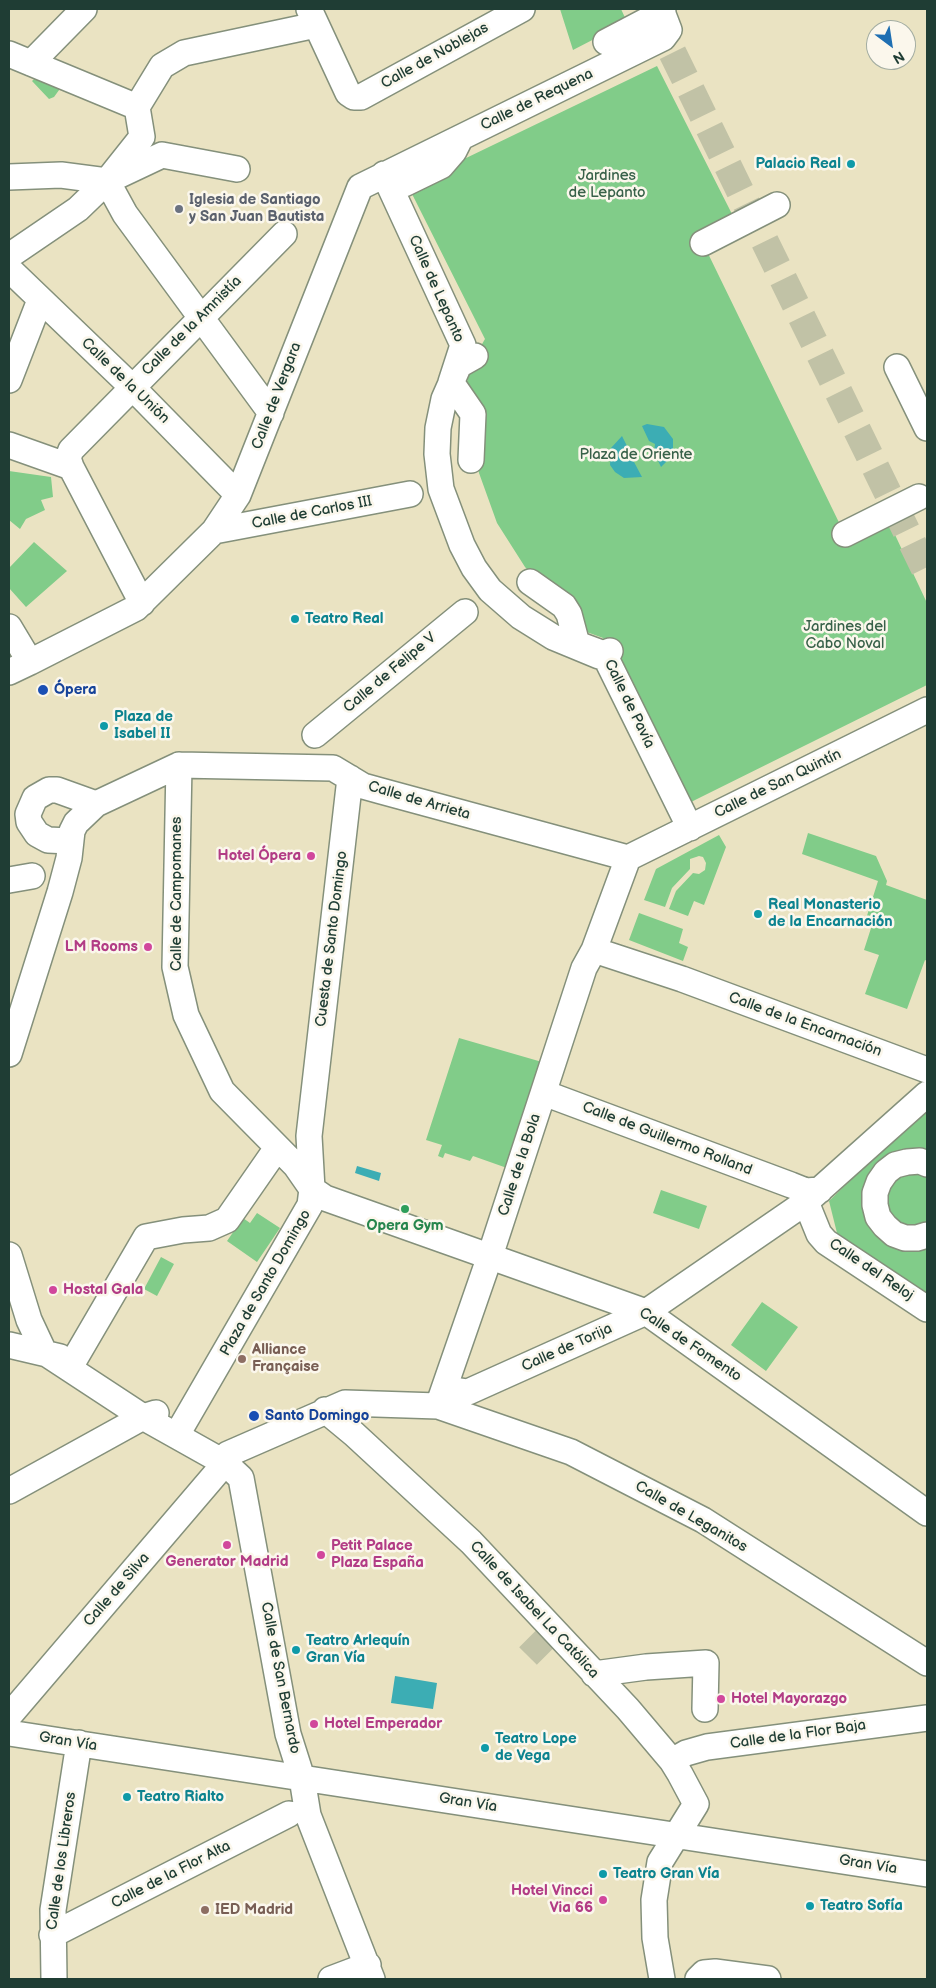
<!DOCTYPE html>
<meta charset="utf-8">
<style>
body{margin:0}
#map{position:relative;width:936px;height:1988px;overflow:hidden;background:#eae3c2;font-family:"Balsamiq Sans",sans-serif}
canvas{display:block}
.frame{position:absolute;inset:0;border:10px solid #1f3d34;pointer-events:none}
.north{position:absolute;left:866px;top:20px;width:50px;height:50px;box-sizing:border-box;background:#fbf7ec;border:1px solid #a3ada2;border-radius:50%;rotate:149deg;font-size:14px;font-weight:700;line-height:20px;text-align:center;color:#1f3d34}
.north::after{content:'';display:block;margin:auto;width:18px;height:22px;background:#1f6fb2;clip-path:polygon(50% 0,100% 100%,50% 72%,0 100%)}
</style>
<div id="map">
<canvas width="936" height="1988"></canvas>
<div class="frame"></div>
<div class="north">N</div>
</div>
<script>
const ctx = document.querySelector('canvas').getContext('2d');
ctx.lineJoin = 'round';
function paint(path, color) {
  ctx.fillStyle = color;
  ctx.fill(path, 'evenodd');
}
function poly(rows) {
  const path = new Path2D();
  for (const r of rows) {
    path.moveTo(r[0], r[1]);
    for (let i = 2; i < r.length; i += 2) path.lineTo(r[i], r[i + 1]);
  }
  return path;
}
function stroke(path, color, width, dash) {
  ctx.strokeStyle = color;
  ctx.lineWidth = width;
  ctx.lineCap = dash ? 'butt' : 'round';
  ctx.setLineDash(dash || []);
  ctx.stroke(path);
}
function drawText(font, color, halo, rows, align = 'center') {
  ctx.font = font + ' "Balsamiq Sans",sans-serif';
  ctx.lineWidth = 5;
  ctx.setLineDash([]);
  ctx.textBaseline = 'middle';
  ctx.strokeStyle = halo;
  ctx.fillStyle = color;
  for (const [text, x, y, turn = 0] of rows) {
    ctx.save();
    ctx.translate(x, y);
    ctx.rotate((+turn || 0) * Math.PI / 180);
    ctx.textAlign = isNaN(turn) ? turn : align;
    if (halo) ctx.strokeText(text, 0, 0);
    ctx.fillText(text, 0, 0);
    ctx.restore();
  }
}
paint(poly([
 [560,9,621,9,627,22,573,50],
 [657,66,733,216,699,235,849,543,889,522,927,603,927,685,689,803,603,638,584,631,534,577,525,567,497,523,479,473,465,388,475,356,485,339,408,186],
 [37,76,62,86,54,97,49,99,32,81],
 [9,471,51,477,53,497,41,500,45,510,26,519,20,529,9,520],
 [34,542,67,571,26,607,9,588,9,568],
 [808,833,876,856,887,881,886,885,927,900,927,961,925,960,907,1009,865,994,879,955,864,950,872,925,865,922,878,881,802,854],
 [719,835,726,847,704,905,694,901,688,916,669,909,676,891,693,873,699,874,705,870,706,863,703,857,699,856,690,859,690,869,672,888,665,907,644,900,656,869],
 [639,913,683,929,679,943,688,947,683,961,629,940],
 [459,1038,542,1062,507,1168,473,1156,470,1161,445,1153,443,1158,438,1156,442,1145,426,1140],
 [927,1106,927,1299,838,1237,829,1201],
 [661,1190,707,1206,699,1229,653,1213],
 [257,1213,280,1228,257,1262,227,1241,243,1218,250,1223],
 [161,1257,174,1264,157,1296,144,1289],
 [762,1302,798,1327,766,1371,731,1345]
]), '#81cc89');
paint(poly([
 [647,424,664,427,673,439,673,455,661,467,654,452,655,444,649,441,642,426],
 [622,436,629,450,627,458,634,462,642,477,624,478,615,472,610,465,611,448],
 [357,1166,381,1173,379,1181,355,1173],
 [395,1676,437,1683,433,1709,391,1703]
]), '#3cadb4');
stroke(poly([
 [528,1656,545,1639]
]), '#c1c2a6', 25, [25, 12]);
stroke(poly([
 [654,15,927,573]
]), '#c1c2a6', 28, [28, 14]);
const minor = poly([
 [309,9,348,93,354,97,361,97,522,9],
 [606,42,663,12],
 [9,54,137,107],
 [31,63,84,9],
 [137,107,162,66,184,53,316,25],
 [384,174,463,345,451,382,473,414,471,460],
 [9,177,61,175,107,181,162,155,237,169],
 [107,181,125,214,271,413],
 [404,184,441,166,454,151,460,139],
 [703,243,777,205],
 [9,256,78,209,107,181,142,137,137,107],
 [9,269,132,387,238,495],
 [475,356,459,365,444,399,438,428,437,454,441,489,462,545,474,568,490,590,521,617,553,637,599,656,610,651],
 [897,367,927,428],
 [9,380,40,300],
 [9,445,71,467],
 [214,531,410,494],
 [845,534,919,497],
 [530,582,564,606,569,614,577,644,604,654,690,828],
 [142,603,71,467,68,458,71,450,284,234],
 [9,627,30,662,136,608,214,531,238,495,360,187,663,38,669,30,661,9],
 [9,672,30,662],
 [315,735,465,612],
 [179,765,175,967,186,1015,222,1091,296,1166,312,1189,325,1198,646,1312,927,1513],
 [69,841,48,840,37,834,29,822,28,814,35,798,49,790,57,790,96,804],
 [628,858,927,710],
 [9,880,32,876],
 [594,950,682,979,927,1070],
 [9,1054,60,892,69,858,72,831,76,823,96,804,179,765,333,768,363,786,381,791,628,858],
 [544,1093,791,1185,806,1191,820,1190],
 [927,1164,920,1161,907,1162,895,1165,886,1172,879,1182,875,1193,875,1205,878,1217,885,1226,894,1234,905,1238,917,1238,927,1235],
 [806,1202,819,1234,826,1242,927,1309],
 [9,1255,29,1320,44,1352],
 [9,1345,60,1357],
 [44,1352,143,1417,225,1463,241,1478,288,1734,302,1778,308,1815,372,1979],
 [73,1362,146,1237,183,1230,209,1228,227,1220,277,1148],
 [447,1381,454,1390,468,1392,646,1312,806,1202,927,1094],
 [438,1406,490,1256,584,968,594,950,628,858],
 [325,1410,354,1434,471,1542,628,1709,672,1761,680,1774,696,1804,660,1862,654,1900,655,1938,662,1979],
 [182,1426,310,1205,312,1189,309,1136,350,778],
 [228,1454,345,1403,438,1406,571,1452,703,1520,927,1663],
 [9,1491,143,1417,156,1413],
 [594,1674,646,1667,706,1663,705,1709],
 [9,1716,225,1463,228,1454],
 [9,1733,927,1874],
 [672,1761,686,1753,707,1747,927,1718],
 [52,1935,289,1814],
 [54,1979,53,1910,79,1743],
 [331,1979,368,1965],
 [698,1979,704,1973,715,1972,768,1979]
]);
stroke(minor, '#84907b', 28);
stroke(minor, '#fff', 25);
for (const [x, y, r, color] of [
 [851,164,5,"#0f9aa8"],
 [179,209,5,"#6b7280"],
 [295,619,5,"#0f9aa8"],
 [43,690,6,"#1a4fb4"],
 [104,726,5,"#0f9aa8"],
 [311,856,5,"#d1479c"],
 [758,914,5,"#0f9aa8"],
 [148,947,5,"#d1479c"],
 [405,1209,5,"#2e9e5b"],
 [53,1290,5,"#d1479c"],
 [242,1359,5,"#8d6e63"],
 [254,1416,6,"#1a4fb4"],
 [227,1545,5,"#d1479c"],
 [321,1555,5,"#d1479c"],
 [296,1650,5,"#0f9aa8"],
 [721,1699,5,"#d1479c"],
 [314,1724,5,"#d1479c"],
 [485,1748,5,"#0f9aa8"],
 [127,1797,5,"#0f9aa8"],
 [603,1874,5,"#0f9aa8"],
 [603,1900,5,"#d1479c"],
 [810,1906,5,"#0f9aa8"],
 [205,1910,5,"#8d6e63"]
]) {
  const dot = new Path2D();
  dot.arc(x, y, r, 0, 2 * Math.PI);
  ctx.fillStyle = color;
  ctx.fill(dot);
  stroke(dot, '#fbf7ec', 2);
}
drawText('15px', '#1f3d34', '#fbf7ec', [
 ["Calle de Noblejas",435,56,-29],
 ["Calle de Requena",537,100,-26],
 ["Calle de Lepanto",436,289,66],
 ["Calle de la Amnistía",192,326,-45],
 ["Calle de la Unión",125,381,44],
 ["Calle de Vergara",277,396,-69],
 ["Calle de Carlos III",312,513,-11],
 ["Calle de Felipe V",390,673,-40],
 ["Calle de Pavía",629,704,64],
 ["Calle de San Quintín",778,784,-26],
 ["Calle de Arrieta",419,801,16],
 ["Calle de Campomanes",177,894,-90],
 ["Cuesta de Santo Domingo",332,939,-83],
 ["Calle de la Encarnación",805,1025,20],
 ["Calle de Guillermo Rolland",667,1139,21],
 ["Calle de la Bola",520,1165,-72],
 ["Calle del Reloj",871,1270,34],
 ["Plaza de Santo Domingo",266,1283,-60],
 ["Calle de Fomento",690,1345,34],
 ["Calle de Torija",567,1348,-24],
 ["Calle de Leganitos",691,1517,30],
 ["Calle de Silva",117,1590,-49],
 ["Calle de Isabel La Católica",534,1610,47],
 ["Calle de San Bernardo",280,1678,79],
 ["Calle de la Flor Baja",798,1735,-8],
 ["Gran Vía",68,1742,9],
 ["Gran Vía",468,1803,9],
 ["Calle de los Libreros",62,1861,-82],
 ["Gran Vía",868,1865,9],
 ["Calle de la Flor Alta",171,1875,-27]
]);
drawText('bold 15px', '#0d838f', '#fbf7ec', [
 ["Palacio Real",841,164,"right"],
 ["Teatro Real",305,619],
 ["Plaza de",114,717],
 ["Isabel II",114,734],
 ["Real Monasterio",768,905],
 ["de la Encarnación",768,922],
 ["Teatro Arlequín",306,1641],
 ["Gran Vía",306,1658],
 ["Teatro Lope",495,1739],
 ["de Vega",495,1756],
 ["Teatro Rialto",137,1797],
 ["Teatro Gran Vía",613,1874],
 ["Teatro Sofía",820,1906]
], 'left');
drawText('15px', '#386149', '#fbf7ec', [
 ["Jardines",607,176],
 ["de Lepanto",607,193],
 ["Plaza de Oriente",636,455],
 ["Jardines del",845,627],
 ["Cabo Noval",845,644]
]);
drawText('bold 15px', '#5b616d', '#fbf7ec', [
 ["Iglesia de Santiago",189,200],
 ["y San Juan Bautista",189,217]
], 'left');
drawText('bold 15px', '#164399', '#fbf7ec', [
 ["Ópera",54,690],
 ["Santo Domingo",265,1416]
], 'left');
drawText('bold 15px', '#b23c85', '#fbf7ec', [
 ["Hotel Ópera",301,856,"right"],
 ["LM Rooms",138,947,"right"],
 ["Hostal Gala",63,1290],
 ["Petit Palace",331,1546],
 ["Plaza España",331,1563],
 ["Generator Madrid",227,1562,"center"],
 ["Hotel Mayorazgo",731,1699],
 ["Hotel Emperador",324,1724],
 ["Hotel Vincci",593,1891,"right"],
 ["Via 66",593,1908,"right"]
], 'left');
drawText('bold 15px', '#27864d', '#fbf7ec', [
 ["Opera Gym",405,1226]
]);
drawText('bold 15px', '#785e54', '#fbf7ec', [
 ["Alliance",252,1350],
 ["Française",252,1367],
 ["IED Madrid",215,1910]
], 'left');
</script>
